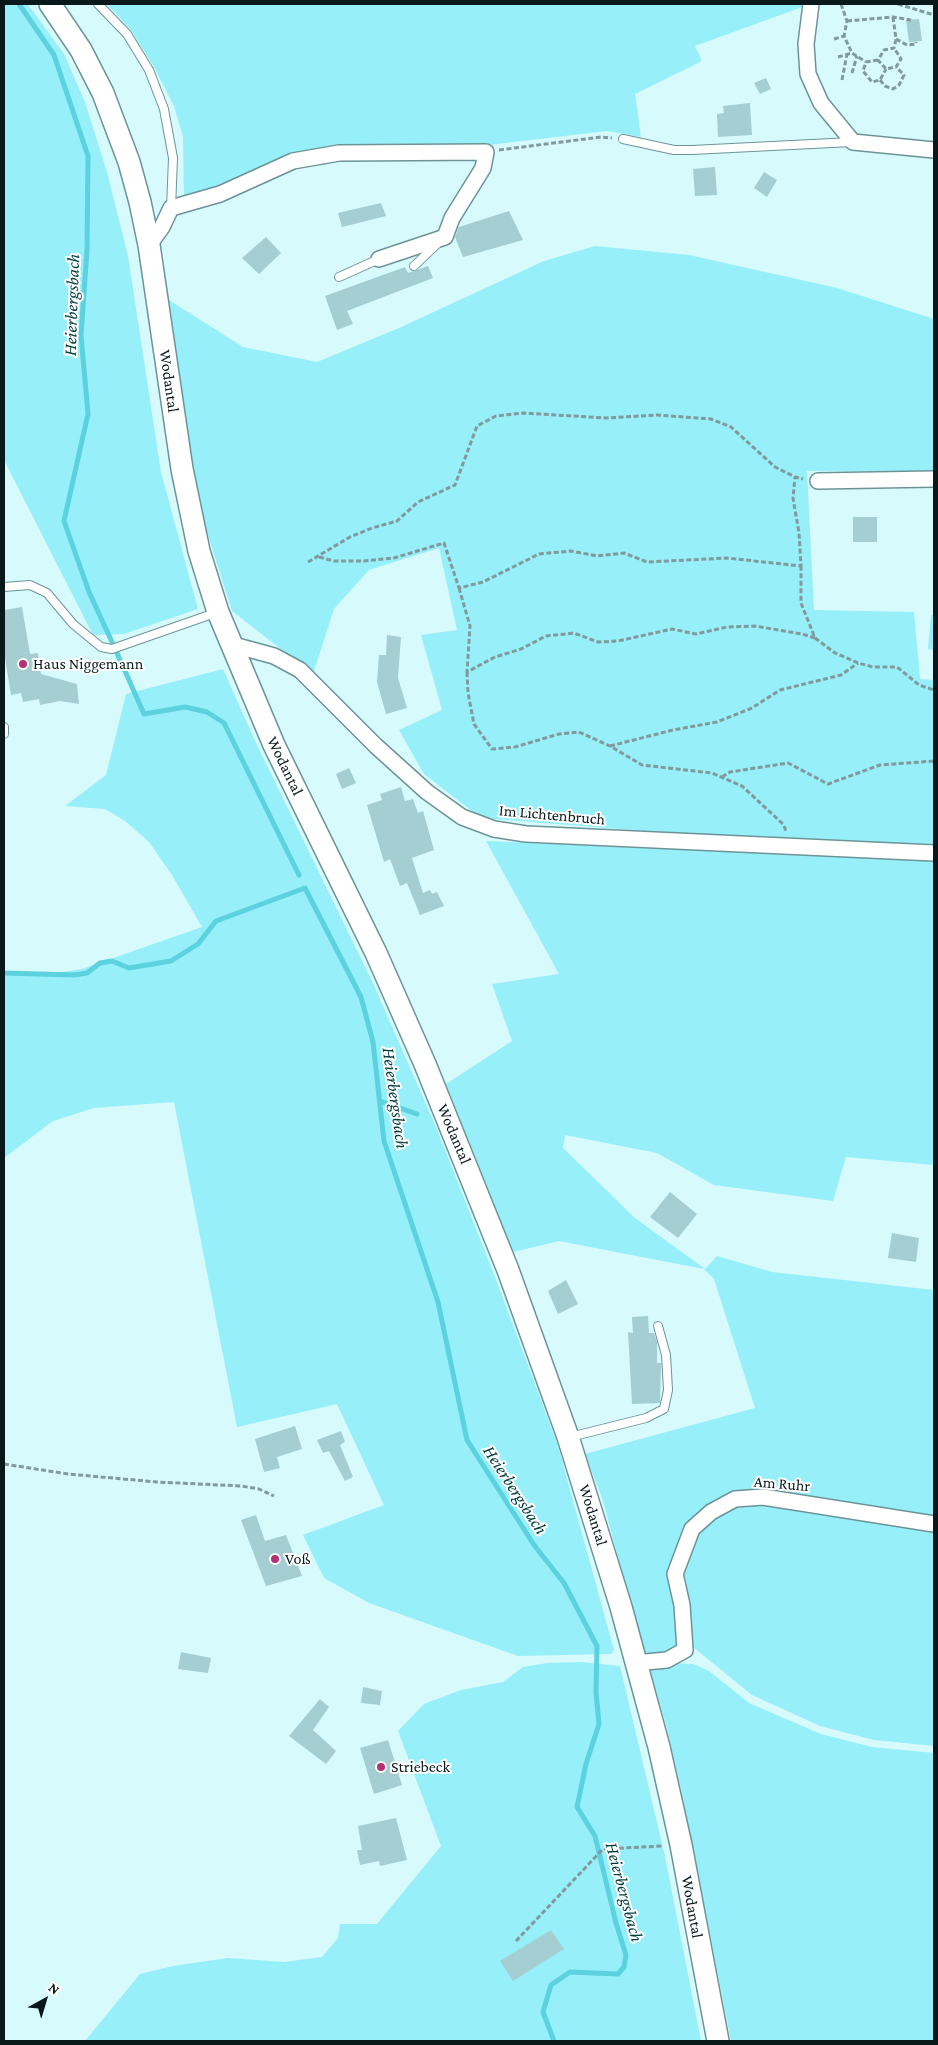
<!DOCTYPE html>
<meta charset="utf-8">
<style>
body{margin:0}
#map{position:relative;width:938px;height:2045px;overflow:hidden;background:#d7fafd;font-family:"Crimson Pro",serif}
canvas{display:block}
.frame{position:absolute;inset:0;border:5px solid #09191b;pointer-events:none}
.north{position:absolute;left:20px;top:1975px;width:50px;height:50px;-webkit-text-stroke:4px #fff;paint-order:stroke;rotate:39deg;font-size:14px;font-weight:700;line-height:20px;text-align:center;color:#09191b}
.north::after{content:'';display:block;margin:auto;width:18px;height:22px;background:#09191b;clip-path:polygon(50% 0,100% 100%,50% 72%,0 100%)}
</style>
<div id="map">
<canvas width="938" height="2045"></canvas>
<div class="frame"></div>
<div class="north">N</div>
</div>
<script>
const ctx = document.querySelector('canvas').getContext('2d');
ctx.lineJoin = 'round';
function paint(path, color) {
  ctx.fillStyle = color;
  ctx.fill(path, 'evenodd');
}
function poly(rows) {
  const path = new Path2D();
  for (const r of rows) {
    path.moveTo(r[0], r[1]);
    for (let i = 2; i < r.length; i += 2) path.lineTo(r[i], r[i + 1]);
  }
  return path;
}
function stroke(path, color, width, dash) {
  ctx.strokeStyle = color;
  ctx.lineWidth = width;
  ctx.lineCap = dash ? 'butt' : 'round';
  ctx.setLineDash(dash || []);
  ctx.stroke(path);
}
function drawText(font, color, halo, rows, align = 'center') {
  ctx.font = font + ' "Crimson Pro",serif';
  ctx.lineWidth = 4;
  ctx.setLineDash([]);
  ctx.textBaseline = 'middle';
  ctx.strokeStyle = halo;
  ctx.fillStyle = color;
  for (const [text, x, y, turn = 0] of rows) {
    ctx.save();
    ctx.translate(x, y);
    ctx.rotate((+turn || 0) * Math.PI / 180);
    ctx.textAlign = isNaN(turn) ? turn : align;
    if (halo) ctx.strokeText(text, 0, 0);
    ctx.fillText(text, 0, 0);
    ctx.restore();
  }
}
paint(poly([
 [4,4,27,4,33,11,64,54,85,102,107,172,128,256,161,472,198,609,124,634,93,635,4,460],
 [107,4,805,4,805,6,695,46,702,61,635,94,641,137,607,131,480,146,337,147,184,199,183,137,174,106,154,67,131,30],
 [595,246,689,255,837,288,934,319,934,472,807,471,814,610,914,612,920,679,934,680,934,847,658,832,481,818,424,774,399,730,442,710,421,635,457,630,439,548,369,570,334,609,313,674,232,611,199,507,176,376,169,300,243,347,317,362,399,328,544,261],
 [931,615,934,615,934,650,928,649],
 [223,669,256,743,373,983,436,1127,497,1282,558,1446,614,1650,611,1654,518,1656,369,1603,324,1578,303,1535,384,1505,337,1404,237,1427,174,1102,94,1108,53,1121,4,1158,4,973,63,972,82,969,202,927,172,875,149,842,125,821,105,809,65,806,106,775,126,694],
 [486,841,934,861,934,1165,846,1157,833,1201,714,1185,657,1153,565,1135,563,1148,635,1218,705,1269,717,1256,772,1272,934,1290,934,1519,764,1494,687,1526,676,1604,679,1647,671,1651,649,1656,643,1652,603,1501,585,1454,755,1408,714,1279,704,1269,559,1241,513,1252,446,1084,512,1041,492,984,559,974],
 [763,1502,934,1529,934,1746,874,1740,820,1726,752,1695,693,1647,680,1575,697,1532,713,1516,737,1505],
 [582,1662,620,1666,665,1856,701,2041,85,2041,140,1974,173,1966,228,1958,284,1962,322,1957,338,1938,340,1924,377,1924,441,1846,398,1731,424,1704,461,1690,503,1682,523,1667,547,1663],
 [674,1663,693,1664,709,1671,749,1703,821,1734,872,1747,934,1753,934,2041,731,2041,682,1793,667,1728,650,1669,658,1665]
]), '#97eff9');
stroke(poly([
 [19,4,54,55,88,156,87,250,81,335,88,414,64,521,89,592,112,642],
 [117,653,144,714,185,707,207,712,224,723,299,875],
 [4,973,74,975,87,973,100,963,112,961,129,968,171,961,198,944,216,921,305,888,361,997,373,1042,384,1141,438,1302,467,1440,534,1545,564,1583,597,1646,596,1692,599,1724,586,1764,577,1807,595,1836,616,1923,626,1955,624,1967,618,1974,570,1972,551,1985,543,2012,554,2041],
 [380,1101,417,1114]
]), '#5bd2de', 5);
paint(poly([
 [919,19,922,41,909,42,906,20],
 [766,78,771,89,760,94,754,83],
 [750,103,752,135,718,137,717,114,724,113,723,106],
 [715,167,717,195,695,196,693,169],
 [764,172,777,180,767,197,754,188],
 [381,203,386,216,342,227,338,213],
 [509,211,523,240,463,257,455,237,459,227],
 [266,237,281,253,259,274,242,258],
 [428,266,433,278,347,311,353,324,337,330,325,296,405,267,408,273],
 [853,517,877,517,877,542,853,542],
 [22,607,30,654,38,653,41,674,77,684,79,704,60,701,40,705,39,699,23,702,21,693,11,695,4,652,4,610],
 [387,635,401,637,398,678,407,708,386,714,377,682,379,655,386,655],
 [349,768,356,783,342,789,336,774],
 [401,787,405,801,413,799,418,813,423,811,434,850,412,858,423,893,430,890,432,894,437,892,444,906,420,915,407,883,400,886,390,859,384,862,367,805,382,800,380,794],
 [670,1192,697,1214,678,1238,650,1217],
 [892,1233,919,1238,916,1262,888,1258],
 [566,1280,578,1304,558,1314,548,1291],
 [648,1316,649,1333,654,1333,657,1342,657,1363,661,1363,660,1403,632,1404,628,1332,633,1333,632,1317],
 [295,1426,302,1449,277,1457,280,1468,264,1472,255,1439],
 [341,1431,345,1442,340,1445,353,1477,345,1481,329,1451,323,1453,317,1440],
 [256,1515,265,1541,286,1535,302,1576,266,1586,241,1520],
 [181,1652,211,1658,208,1673,178,1669],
 [363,1687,382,1691,380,1705,361,1703],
 [320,1699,329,1707,313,1730,336,1751,326,1764,289,1736],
 [388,1740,402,1785,374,1794,360,1748],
 [396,1818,407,1860,380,1866,379,1861,360,1865,357,1850,362,1850,358,1826],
 [551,1930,564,1949,513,1981,500,1961]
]), '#a4ced2');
const service = poly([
 [98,4,127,34,149,70,164,109,173,158,171,208],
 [623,139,674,150,692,150,852,142],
 [414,266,438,243],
 [339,277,379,259],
 [4,587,30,585,47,593,73,624,101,647,112,649,218,612],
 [4,727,4,734],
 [570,1437,646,1418,664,1409,668,1390,666,1355,658,1326]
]);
const minor = poly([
 [811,4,806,44,808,74,821,103,853,142,934,150],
 [149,245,162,227,171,208,220,194,293,161,339,153,486,152,483,168,452,218,445,237,379,259],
 [818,481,934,479],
 [230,644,274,656,300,670,376,746,427,792,462,817,494,829,526,834,934,853],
 [635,1663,667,1660,685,1650,682,1605,675,1574,692,1529,711,1512,735,1499,763,1497,934,1524]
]);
const secondary = poly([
 [50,4,81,50,103,93,129,162,140,202,149,245,182,469,199,551,218,612,274,745,376,953,425,1064,508,1270,568,1437,621,1607,659,1747,681,1845,718,2041]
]);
stroke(service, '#6c9498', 10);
stroke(minor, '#6c9498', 18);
stroke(secondary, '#6c9498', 24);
stroke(poly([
 [841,4,847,21,844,36,852,53,866,62],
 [898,4,934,15],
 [893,17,896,39,894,48,884,50,878,60,886,69,896,67,901,59,894,48],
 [847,21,893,17,911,20],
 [834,39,844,36],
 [896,39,907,45,916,44,916,42],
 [838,57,852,53],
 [878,60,866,62,863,71,872,82,880,80,886,69],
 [852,73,857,56],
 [842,80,847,54],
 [880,80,885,86,893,89,899,85,904,75,896,67],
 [499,150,601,137,612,138],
 [319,557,334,561,364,561,394,558,444,543,459,588,483,582,539,554,571,551,597,556,624,553,647,562,727,558,801,566,799,533,793,498,795,477],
 [308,562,350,537,372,528,397,521,418,502,455,485,477,426,496,416,523,413,606,418,657,415,711,419,731,427,775,467,795,477,803,479],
 [459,588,470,626,467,672,495,657,521,649,546,636,574,633,598,642,618,641,672,629,696,634,727,627,755,626,802,634,815,638,801,603,801,566],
 [815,638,835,653,858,663,873,667,897,667,919,685,934,690],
 [467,672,468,693,474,724,492,749,515,747,559,734,579,732,610,746,642,765,712,773,742,786,784,825,786,832],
 [610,746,673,730,717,722,752,708,780,690,841,675,858,663],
 [722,777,730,772,788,763,828,784,880,765,934,761],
 [4,1464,68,1474,157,1482,241,1486,259,1489,274,1496],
 [516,1941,603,1849,663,1846]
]), '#809a9d', 3, [5, 2.5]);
stroke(service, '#fff', 8);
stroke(minor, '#fff', 15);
stroke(secondary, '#fff', 21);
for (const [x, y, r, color] of [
 [23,664,5,"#b63074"],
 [275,1559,5,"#b63074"],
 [381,1767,5,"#b63074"]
]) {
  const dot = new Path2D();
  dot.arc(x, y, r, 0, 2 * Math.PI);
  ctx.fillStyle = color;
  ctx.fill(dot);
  stroke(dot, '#fff', 2);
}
drawText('16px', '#09191b', '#fff', [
 ["Wodantal",169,381,82],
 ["Wodantal",285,766,64],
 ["Im Lichtenbruch",552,815,5],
 ["Wodantal",454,1134,67],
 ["Am Ruhr",782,1484,5],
 ["Wodantal",593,1515,73],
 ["Wodantal",692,1907,80]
]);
drawText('16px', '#09191b', '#fff', [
 ["Haus Niggemann",33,664],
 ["Voß",285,1559],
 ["Striebeck",391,1767]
], 'left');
drawText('italic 18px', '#003c41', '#fff', [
 ["Heierbergsbach",72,305,-88],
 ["Heierbergsbach",395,1098,82],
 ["Heierbergsbach",515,1490,57],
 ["Heierbergsbach",624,1892,75]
]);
</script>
